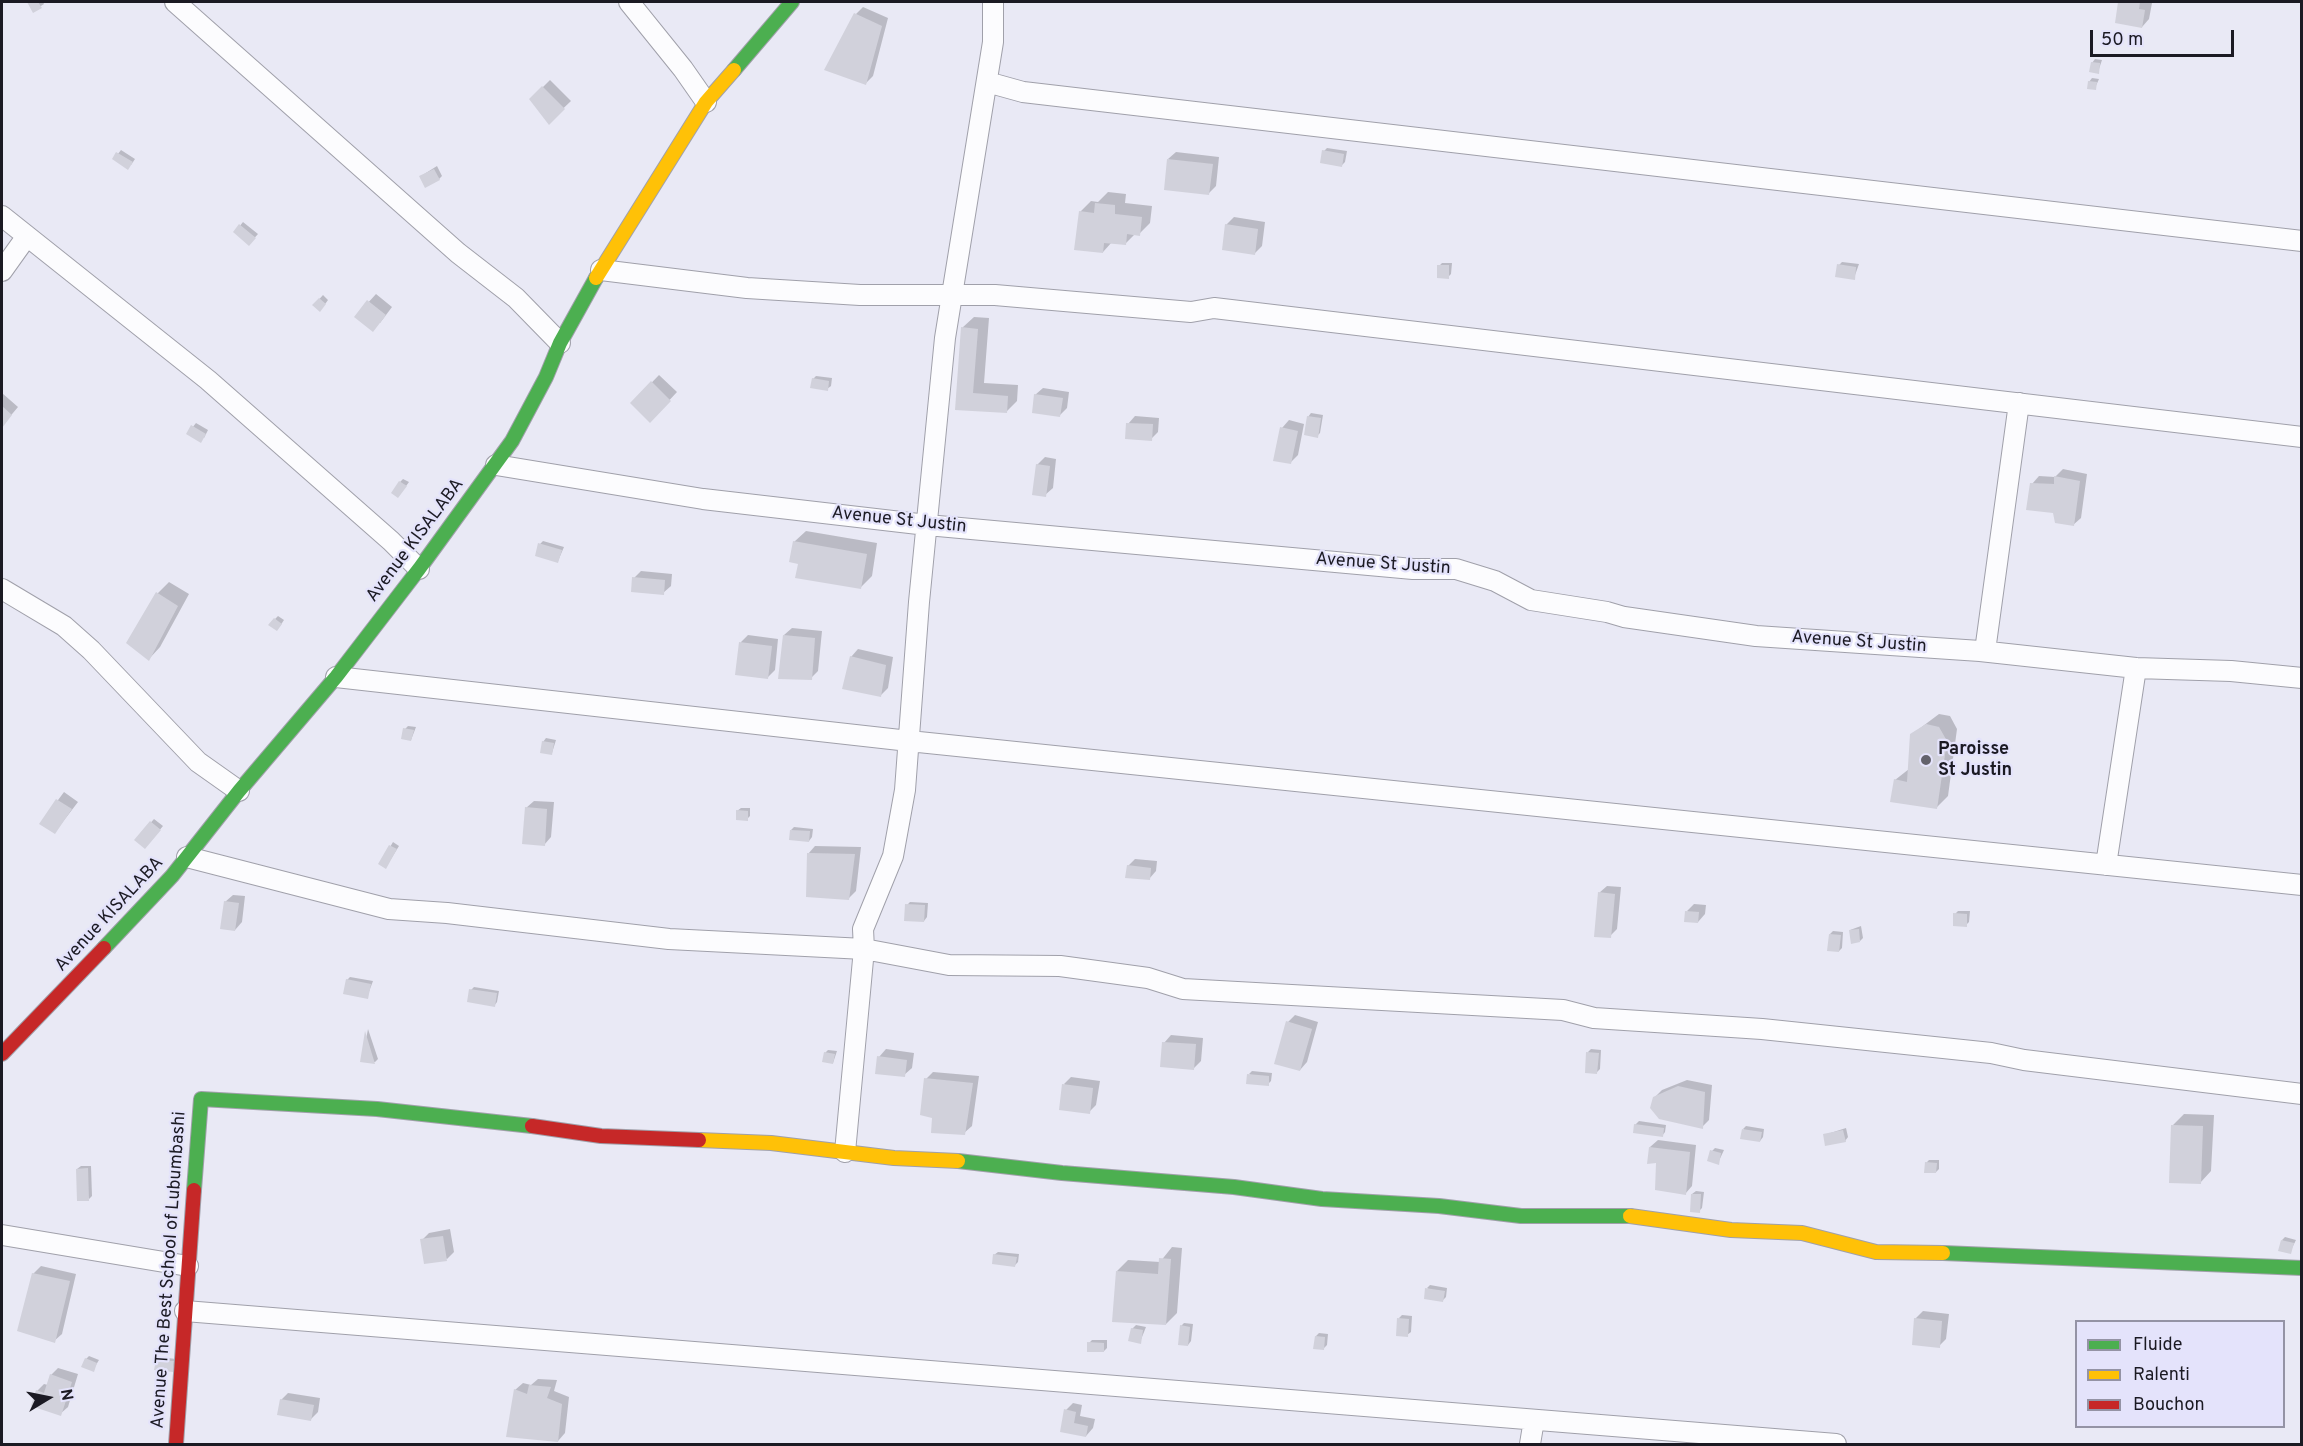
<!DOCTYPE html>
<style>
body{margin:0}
#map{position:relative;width:2303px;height:1446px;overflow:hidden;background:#e9e9f5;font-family:Overpass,sans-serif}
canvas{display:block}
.frame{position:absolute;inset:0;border:3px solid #1b1a23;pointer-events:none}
.legend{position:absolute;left:2075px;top:1320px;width:210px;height:108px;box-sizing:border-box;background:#e4e3fb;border:2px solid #9493a5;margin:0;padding:8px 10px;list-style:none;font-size:18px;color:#1b1a23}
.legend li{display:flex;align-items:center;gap:12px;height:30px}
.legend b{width:30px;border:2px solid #9493a5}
.north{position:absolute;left:18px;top:1368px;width:60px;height:60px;-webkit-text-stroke:4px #e4e3fb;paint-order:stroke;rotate:80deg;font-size:16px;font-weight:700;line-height:24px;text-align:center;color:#1b1a23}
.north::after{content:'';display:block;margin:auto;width:21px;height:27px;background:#1b1a23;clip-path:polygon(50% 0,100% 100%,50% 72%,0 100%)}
.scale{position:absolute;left:2090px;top:30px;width:144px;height:27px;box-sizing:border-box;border:3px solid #1b1a23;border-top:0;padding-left:8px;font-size:18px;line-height:21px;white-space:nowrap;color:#1b1a23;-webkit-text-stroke:4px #e4e3fb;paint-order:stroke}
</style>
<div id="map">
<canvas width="2303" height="1446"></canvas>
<div class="frame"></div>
<ul class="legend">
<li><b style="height:8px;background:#4caf50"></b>Fluide</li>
<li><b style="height:8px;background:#ffc107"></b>Ralenti</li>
<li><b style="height:8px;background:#c62828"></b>Bouchon</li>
</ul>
<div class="north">N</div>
<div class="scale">50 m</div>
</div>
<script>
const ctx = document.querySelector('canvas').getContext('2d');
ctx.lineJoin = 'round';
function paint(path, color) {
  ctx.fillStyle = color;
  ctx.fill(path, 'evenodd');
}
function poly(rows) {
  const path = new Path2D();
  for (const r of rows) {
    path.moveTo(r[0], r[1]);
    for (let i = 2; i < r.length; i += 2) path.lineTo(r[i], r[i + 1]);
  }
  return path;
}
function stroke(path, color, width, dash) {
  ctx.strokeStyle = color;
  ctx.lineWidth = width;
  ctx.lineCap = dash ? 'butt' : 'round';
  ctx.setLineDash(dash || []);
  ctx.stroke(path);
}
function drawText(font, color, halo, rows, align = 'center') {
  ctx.font = font + ' Overpass,sans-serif';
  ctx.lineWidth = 4.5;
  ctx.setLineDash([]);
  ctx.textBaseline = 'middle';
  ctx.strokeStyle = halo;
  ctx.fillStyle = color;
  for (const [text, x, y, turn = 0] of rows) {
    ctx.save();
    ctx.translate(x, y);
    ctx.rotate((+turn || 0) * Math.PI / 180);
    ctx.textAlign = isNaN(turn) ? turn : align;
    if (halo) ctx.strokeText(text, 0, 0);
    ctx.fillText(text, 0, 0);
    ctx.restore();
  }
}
paint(poly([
 [28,2,43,2,44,4,33,11],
 [2120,2,2152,3,2149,19,2142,27,2116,22],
 [863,7,888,18,873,76,866,83,856,14],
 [2095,59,2102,60,2098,72,2092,63],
 [2092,78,2099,79,2095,88,2089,82],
 [550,80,571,101,549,122,531,99],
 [1327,148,1347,151,1345,162,1342,165,1324,151],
 [121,150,135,159,131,165,114,159],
 [1176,152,1219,157,1216,186,1209,193,1168,159],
 [437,166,442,176,439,179,421,176],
 [1108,192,1126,194,1125,203,1152,206,1150,223,1139,234,1135,234,1125,244,1112,242,1103,252,1080,212,1091,201,1098,202],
 [1234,217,1265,222,1262,246,1255,253,1226,225],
 [243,222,258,234,249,244,235,232],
 [1842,262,1859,264,1854,278,1839,265],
 [1442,263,1452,263,1451,274,1448,277,1439,266],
 [376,294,392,307,380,323,356,316],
 [323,295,328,300,323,307,314,305],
 [974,317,989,318,984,383,1018,385,1017,401,1006,412,957,408,962,328],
 [659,375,677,392,650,421,632,403],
 [816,376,832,378,831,386,827,389,813,379],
 [1043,388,1069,392,1067,408,1060,415,1035,395],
 [2,393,18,407,2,426],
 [1311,413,1323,415,1320,433,1317,436,1308,417],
 [1135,416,1159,418,1158,432,1151,439,1128,424],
 [1289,420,1304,424,1298,455,1290,463,1282,428],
 [196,423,208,430,204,438,188,433],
 [1045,457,1056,459,1053,488,1045,495,1037,465],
 [2063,469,2087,474,2081,518,2073,525,2054,511,2032,484,2039,476,2055,477],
 [403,479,409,482,401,493,400,482],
 [806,531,877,543,872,576,860,588,800,563,794,542],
 [543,541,564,547,558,561,540,544],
 [641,571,672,574,671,586,663,593,634,578],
 [169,582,189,594,160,647,149,659,128,643,158,593],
 [278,616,284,620,280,626,275,619],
 [792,628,822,631,818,671,811,678,784,635],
 [748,635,778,639,775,670,768,677,737,674,741,642],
 [858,649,893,657,888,688,881,695,851,657],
 [1939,714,1950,716,1957,729,1948,796,1936,808,1895,780,1909,769,1911,735],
 [408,726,416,727,411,740,405,729],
 [546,738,556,740,552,753,543,742],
 [64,792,78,802,55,832,41,823],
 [534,801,554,802,551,837,544,845,526,808],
 [741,808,750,808,750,816,747,819,737,811],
 [154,819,163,826,148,844,136,839],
 [794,827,813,829,812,837,809,841,791,830],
 [393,842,399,846,386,867,380,864],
 [815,846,861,847,856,891,848,899,808,854],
 [1135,859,1157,861,1156,871,1149,879,1128,866],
 [1607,886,1621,887,1617,929,1610,936,1599,893],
 [233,895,245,896,242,922,235,930,225,902],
 [910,902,928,903,927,917,924,921,907,905],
 [1694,904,1706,905,1705,914,1698,922,1687,911],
 [1958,911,1970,911,1969,922,1966,925,1955,914],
 [1861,926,1863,938,1860,941,1850,930],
 [1833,931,1843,932,1842,948,1839,951,1830,934],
 [350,977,373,981,367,997,347,980],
 [474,987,499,991,497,1002,494,1006,471,990],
 [1295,1015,1318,1022,1307,1062,1300,1070,1288,1022],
 [368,1029,378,1059,375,1062,362,1060],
 [1171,1035,1203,1038,1201,1061,1194,1068,1164,1043],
 [886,1049,914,1053,912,1068,904,1075,879,1057],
 [1591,1049,1601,1050,1600,1069,1597,1072,1588,1052],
 [828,1050,837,1051,833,1063,825,1053],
 [1252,1071,1272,1073,1271,1081,1268,1084,1249,1074],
 [933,1072,979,1076,972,1126,964,1133,934,1117,926,1079],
 [1071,1077,1100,1081,1096,1105,1089,1112,1064,1084],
 [1687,1080,1712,1085,1709,1120,1702,1127,1654,1098,1662,1090],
 [2184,1114,2214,1115,2211,1171,2200,1183,2173,1125],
 [1639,1121,1666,1125,1665,1132,1662,1136,1635,1125],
 [1746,1126,1764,1129,1763,1137,1760,1141,1743,1129],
 [1846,1128,1848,1137,1845,1141,1824,1135],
 [1658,1140,1696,1145,1692,1186,1685,1194,1657,1162,1650,1147],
 [1715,1148,1724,1150,1718,1163,1712,1151],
 [1929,1160,1939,1160,1939,1169,1936,1172,1926,1163],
 [81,1166,91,1166,92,1196,89,1199,77,1169],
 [1696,1191,1704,1192,1702,1208,1699,1211,1692,1194],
 [450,1229,454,1252,447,1259,422,1240,429,1233],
 [2285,1237,2296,1240,2290,1252,2282,1240],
 [1172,1247,1182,1248,1177,1313,1166,1324,1117,1271,1128,1260,1160,1262],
 [998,1252,1019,1254,1018,1262,1015,1265,994,1255],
 [41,1266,76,1274,62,1334,54,1341,33,1274],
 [1430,1285,1447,1288,1446,1297,1443,1300,1427,1288],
 [1923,1311,1949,1314,1946,1339,1939,1346,1915,1319],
 [1402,1315,1412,1316,1411,1332,1407,1335,1399,1318],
 [1184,1323,1193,1324,1191,1341,1188,1345,1181,1326],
 [1136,1325,1146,1327,1140,1342,1132,1329],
 [1319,1333,1328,1334,1327,1345,1324,1348,1316,1336],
 [1092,1340,1107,1340,1107,1348,1104,1351,1089,1343],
 [89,1356,99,1360,93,1370,86,1359],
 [160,1357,176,1359,172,1370,157,1360],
 [58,1368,78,1374,68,1407,60,1414,37,1391,44,1384,48,1385,51,1375],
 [538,1379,557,1380,554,1391,569,1397,565,1433,558,1441,515,1390,523,1383,531,1385],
 [288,1393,320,1398,318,1412,311,1419,281,1400],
 [1073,1403,1082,1405,1080,1416,1095,1419,1093,1428,1086,1436,1062,1431,1066,1410]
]), '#0003');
paint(poly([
 [27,2,38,2,42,8,33,13],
 [2118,2,2140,2,2139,9,2145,10,2142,28,2115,23],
 [854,13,882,26,866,85,824,70],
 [2091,62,2100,63,2099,74,2089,72],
 [2088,81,2097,82,2096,90,2087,89],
 [542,86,565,109,549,125,529,99],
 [1322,150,1344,154,1342,167,1320,163],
 [116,152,133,162,128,170,112,159],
 [1167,159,1213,164,1209,195,1164,190],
 [434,169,440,180,425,188,419,176],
 [1095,203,1115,205,1115,214,1142,217,1140,236,1127,234,1126,245,1104,243,1103,253,1074,250,1079,211,1094,213],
 [239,224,256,238,249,246,233,232],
 [1225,224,1258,229,1255,255,1222,250],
 [1837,264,1856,267,1855,280,1835,277],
 [1437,265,1449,265,1449,279,1437,278],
 [319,298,326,304,320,312,312,305],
 [367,300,386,315,373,332,354,317],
 [961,327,978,329,973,393,1008,396,1007,413,955,410],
 [812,378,829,381,828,391,810,388],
 [651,381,671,401,650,423,630,403],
 [1034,394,1063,398,1060,417,1032,413],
 [2,406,12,415,2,428],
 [1307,416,1321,418,1318,438,1304,435],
 [1126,423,1153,424,1152,441,1125,439],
 [191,425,206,434,201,443,186,434],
 [1280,427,1298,431,1291,464,1273,461],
 [1036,464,1050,466,1046,497,1032,495],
 [2054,476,2080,481,2074,526,2055,523,2053,513,2026,510,2030,483,2054,484],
 [399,481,407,486,398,498,391,493],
 [793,541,867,554,861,589,795,578,798,564,789,562],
 [538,543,562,550,558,563,535,556],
 [632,577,665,580,664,595,631,592],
 [156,592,178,606,149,661,126,643],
 [274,618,282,624,277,631,268,625],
 [783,635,815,638,812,680,778,679],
 [739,642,772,646,768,679,735,675],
 [850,656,886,665,881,697,842,689],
 [1926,724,1939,727,1947,741,1937,809,1890,802,1894,779,1907,782,1910,734],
 [403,728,414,730,411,741,401,739],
 [542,741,554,743,552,755,540,753],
 [56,799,72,809,55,834,39,824],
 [525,807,547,809,545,846,522,844],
 [736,810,748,811,748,821,736,820],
 [150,821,161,830,145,849,134,840],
 [790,830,810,831,809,842,789,840],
 [389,845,397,849,386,869,378,864],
 [807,853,855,854,849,900,806,897],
 [1127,865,1151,868,1150,880,1125,878],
 [1598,892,1615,894,1611,938,1594,937],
 [224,901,239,903,235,931,220,929],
 [905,904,925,905,924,922,904,921],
 [1685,911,1699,912,1698,923,1684,922],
 [1953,913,1967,914,1967,927,1953,926],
 [1859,929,1860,942,1851,944,1849,930],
 [1829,934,1841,935,1839,952,1827,951],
 [346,979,371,984,368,999,343,994],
 [469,989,497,993,495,1007,467,1002],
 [1286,1021,1312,1029,1300,1071,1274,1064],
 [365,1031,375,1064,360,1062],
 [1162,1042,1196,1044,1194,1070,1160,1067],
 [824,1052,835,1054,833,1064,822,1062],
 [1586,1052,1599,1053,1597,1074,1585,1073],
 [877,1056,907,1060,905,1077,875,1074],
 [1247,1074,1269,1076,1269,1086,1246,1084],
 [924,1078,973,1083,965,1135,931,1133,932,1118,920,1115],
 [1062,1084,1093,1088,1090,1114,1059,1110],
 [1678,1086,1705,1092,1703,1129,1659,1119,1650,1108,1653,1097],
 [1634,1124,1664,1128,1663,1137,1633,1133],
 [2171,1125,2203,1126,2201,1184,2169,1183],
 [1742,1129,1762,1132,1760,1142,1740,1139],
 [1843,1130,1846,1142,1825,1146,1823,1134],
 [1649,1147,1690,1152,1686,1195,1655,1190,1656,1163,1647,1164],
 [1710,1150,1721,1153,1719,1165,1707,1161],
 [1925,1162,1937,1163,1936,1173,1924,1173],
 [88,1168,89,1201,77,1201,76,1169],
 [1691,1194,1701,1194,1700,1213,1690,1212],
 [443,1236,447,1261,424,1264,420,1239],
 [2281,1240,2294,1243,2291,1254,2278,1251],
 [993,1254,1017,1257,1015,1267,992,1264],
 [1159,1258,1171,1259,1166,1325,1112,1322,1116,1271,1158,1274],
 [32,1273,70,1281,55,1343,17,1331],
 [1425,1288,1445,1291,1443,1302,1424,1299],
 [1397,1318,1409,1319,1408,1337,1396,1336],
 [1914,1318,1942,1321,1940,1348,1912,1345],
 [1180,1325,1190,1327,1188,1346,1178,1345],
 [1131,1328,1143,1330,1141,1344,1128,1341],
 [1315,1336,1325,1337,1324,1350,1313,1349],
 [1087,1342,1104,1343,1104,1352,1087,1352],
 [85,1358,97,1363,94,1372,81,1367],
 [156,1360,174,1361,173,1372,154,1370],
 [50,1374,72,1382,61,1416,31,1406,36,1390,44,1393],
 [529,1385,551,1387,547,1398,562,1404,558,1442,506,1437,514,1389,527,1394],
 [280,1399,314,1405,311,1421,277,1415],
 [1064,1409,1076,1412,1074,1423,1088,1426,1086,1437,1060,1432]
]), '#d1d1db');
const street = poly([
 [175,2,458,253,516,298,560,343],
 [629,2,683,69,706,102],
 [987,82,1023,92,2302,241],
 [2,216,208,380,391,541,419,569],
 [601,270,747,288,860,295,995,295,1191,312,1214,308,2302,437],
 [2,271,27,236],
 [496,465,703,499,927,525,1413,569,1456,569,1495,581,1531,600,1607,612,1624,617,1756,636,1980,651,2136,668,2231,671,2302,678],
 [2,589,64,626,91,650,198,762,239,791],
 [1985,651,2019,403],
 [336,677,909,741,2302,885],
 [187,857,389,909,447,913,669,939,864,949,949,965,1060,966,1148,978,1183,989,1563,1010,1594,1018,1762,1029,1991,1053,2024,1060,2302,1094],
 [2106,865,2136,668],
 [845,1152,864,949,863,929,893,856,905,790,919,602,945,338,993,42,993,2],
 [2,1235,188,1266],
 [185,1311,1836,1444],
 [1530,1444,1534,1420]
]);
const fast = poly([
 [734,70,792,2],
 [104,948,172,876,239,791,336,677,419,569,512,441,546,377,560,343,596,278],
 [958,1161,1062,1173,1234,1187,1322,1199,1439,1206,1521,1216,1630,1216],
 [194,1190,201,1099,377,1109,532,1126],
 [1943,1253,2302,1268]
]);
const slow = poly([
 [596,278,706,102,734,70],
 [699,1140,771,1143,894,1158,958,1161],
 [1630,1216,1731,1230,1802,1233,1876,1252,1943,1253]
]);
const jam = poly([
 [2,1054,104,948],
 [532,1126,601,1136,699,1140],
 [176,1444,194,1190]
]);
stroke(street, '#a0a0aa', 22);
stroke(fast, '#a0a0aa', 16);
stroke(slow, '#a0a0aa', 16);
stroke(jam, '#a0a0aa', 16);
stroke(street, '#fcfcfe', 20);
stroke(fast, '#4caf50', 14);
stroke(slow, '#ffc107', 14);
stroke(jam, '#c62828', 14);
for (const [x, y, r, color] of [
 [1926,760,6,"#63626c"]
]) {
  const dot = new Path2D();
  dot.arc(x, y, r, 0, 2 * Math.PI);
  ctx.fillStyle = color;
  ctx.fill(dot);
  stroke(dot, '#e4e3fb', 2);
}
drawText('18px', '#1b1a23', '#e4e3fb', [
 ["Avenue St Justin",899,521,6],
 ["Avenue KISALABA",416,541,-53],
 ["Avenue St Justin",1383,565,4],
 ["Avenue St Justin",1859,643,4],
 ["Avenue KISALABA",110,915,-47],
 ["Avenue The Best School of Lubumbashi",170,1270,-86]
]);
drawText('bold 18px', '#1b1a23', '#e4e3fb', [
 ["Paroisse",1938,750],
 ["St Justin",1938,771]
], 'left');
</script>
